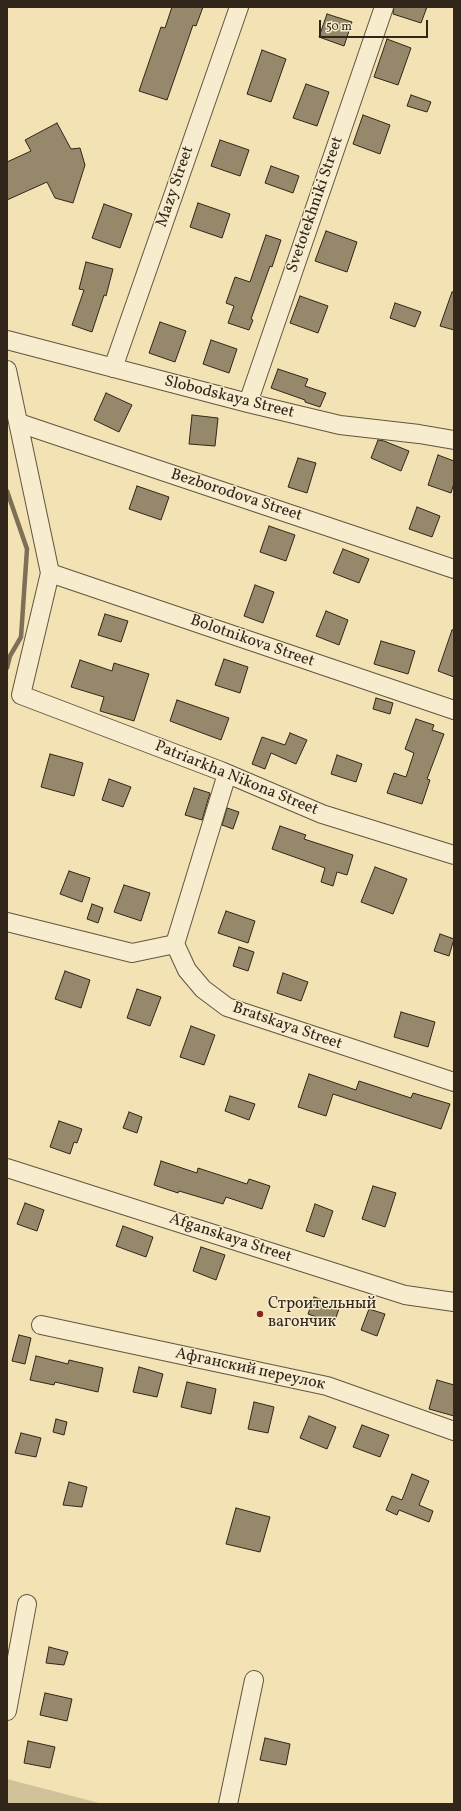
<!DOCTYPE html>
<meta charset="utf-8">
<style>
body{margin:0}
#map{position:relative;width:461px;height:1811px;overflow:hidden;background:#f3e2b3;font-family:Vollkorn,serif}
canvas{display:block}
.frame{position:absolute;inset:0;border:8px solid #32261a;pointer-events:none}
.scale{position:absolute;left:319px;top:20px;width:109px;height:18px;box-sizing:border-box;border:2px solid #32261a;border-top:0;padding-left:5px;font-size:12px;line-height:14px;white-space:nowrap;color:#32261a;-webkit-text-stroke:3px #f7ecce;paint-order:stroke}
</style>
<div id="map">
<canvas width="461" height="1811"></canvas>
<div class="frame"></div>
<div class="scale">50 m</div>
</div>
<script>
const ctx = document.querySelector('canvas').getContext('2d');
ctx.lineJoin = 'round';
function paint(path, color) {
  ctx.fillStyle = color;
  ctx.fill(path, 'evenodd');
}
function poly(rows) {
  const path = new Path2D();
  for (const r of rows) {
    path.moveTo(r[0], r[1]);
    for (let i = 2; i < r.length; i += 2) path.lineTo(r[i], r[i + 1]);
  }
  return path;
}
function stroke(path, color, width, dash) {
  ctx.strokeStyle = color;
  ctx.lineWidth = width;
  ctx.lineCap = dash ? 'butt' : 'round';
  ctx.setLineDash(dash || []);
  ctx.stroke(path);
}
function drawText(font, color, halo, rows, align = 'center') {
  ctx.font = font + ' Vollkorn,serif';
  ctx.lineWidth = 3;
  ctx.setLineDash([]);
  ctx.textBaseline = 'middle';
  ctx.strokeStyle = halo;
  ctx.fillStyle = color;
  for (const [text, x, y, turn = 0] of rows) {
    ctx.save();
    ctx.translate(x, y);
    ctx.rotate((+turn || 0) * Math.PI / 180);
    ctx.textAlign = isNaN(turn) ? turn : align;
    if (halo) ctx.strokeText(text, 0, 0);
    ctx.fillText(text, 0, 0);
    ctx.restore();
  }
}
paint(poly([
 [7,1779,103,1804,7,1804]
]), '#d2c299');
stroke(poly([
 [7,491,27,549,21,637,10,656,7,668]
]), '#7e7057', 4.5);
const building = poly([
 [172,7,203,7,196,26,193,25,167,100,139,91,161,27,165,28,172,7],
 [394,7,427,7,421,23,393,14,394,7],
 [327,14,352,22,344,46,319,37,327,14],
 [387,39,411,48,398,85,374,77,387,39],
 [262,50,286,59,271,102,247,94,262,50],
 [306,84,329,92,317,126,293,118,306,84],
 [411,95,431,102,427,112,407,106,411,95],
 [363,115,390,125,380,154,353,144,363,115],
 [57,123,71,149,80,148,85,165,73,203,55,198,47,182,7,200,7,162,31,151,25,140,57,123],
 [220,140,249,150,240,176,211,166,220,140],
 [271,166,299,176,293,193,265,183,271,166],
 [198,203,230,214,222,238,190,227,198,203],
 [104,204,132,214,120,248,92,238,104,204],
 [326,231,357,242,347,272,315,261,326,231],
 [266,235,281,240,272,267,270,266,251,319,253,320,249,330,228,323,234,306,226,303,235,277,250,282,266,235],
 [86,262,113,269,106,296,104,295,92,332,72,325,84,290,79,289,86,262],
 [452,292,454,292,454,330,440,326,452,292],
 [300,296,328,306,318,333,290,323,300,296],
 [395,303,421,312,415,327,390,318,395,303],
 [160,322,186,331,175,362,149,353,160,322],
 [211,340,237,349,229,373,203,364,211,340],
 [278,369,308,379,305,386,326,393,320,407,305,402,305,400,271,388,278,369],
 [106,393,132,405,119,432,94,420,106,393],
 [192,415,218,418,215,446,189,444,192,415],
 [378,440,384,441,409,451,401,471,371,458,378,440],
 [438,455,454,461,454,483,451,493,428,485,438,455],
 [298,458,316,463,307,493,288,487,298,458],
 [137,486,169,497,161,520,129,509,137,486],
 [417,507,440,516,432,537,409,529,417,507],
 [269,526,295,535,286,561,260,552,269,526],
 [343,549,369,559,359,583,333,573,343,549],
 [255,585,274,592,263,623,244,616,255,585],
 [326,611,348,620,339,645,316,636,326,611],
 [105,614,128,621,121,642,98,635,105,614],
 [452,630,454,630,454,677,438,671,452,630],
 [381,641,415,651,408,674,374,664,381,641],
 [224,659,248,667,240,693,215,685,224,659],
 [80,660,112,671,114,663,149,674,134,721,100,711,104,697,71,687,80,660],
 [376,698,393,703,390,714,373,709,376,698],
 [177,700,229,718,221,740,170,721,177,700],
 [416,719,434,725,432,730,444,734,427,779,430,780,422,804,387,793,394,773,406,777,414,753,405,749,416,719],
 [290,733,307,740,296,764,271,753,265,769,252,764,262,737,285,745,290,733],
 [50,754,83,763,74,796,41,787,50,754],
 [337,755,362,764,356,782,331,774,337,755],
 [109,779,131,787,123,807,102,800,109,779],
 [194,788,210,793,202,820,185,815,194,788],
 [227,808,239,812,233,829,222,825,227,808],
 [280,826,306,835,304,839,353,855,347,875,337,872,333,886,321,882,325,868,272,849,280,826],
 [375,867,407,879,393,914,361,902,375,867],
 [69,871,90,878,82,902,60,894,69,871],
 [124,885,150,893,141,921,114,912,124,885],
 [92,904,103,908,98,923,87,919,92,904],
 [226,911,255,921,248,943,218,933,226,911],
 [440,934,454,939,449,956,434,951,440,934],
 [239,947,254,952,248,971,233,966,239,947],
 [65,971,90,980,81,1008,55,999,65,971],
 [283,973,308,982,301,1001,277,993,283,973],
 [137,989,161,997,150,1026,127,1018,137,989],
 [401,1012,435,1022,428,1047,394,1037,401,1012],
 [191,1026,215,1035,204,1065,180,1057,191,1026],
 [309,1074,356,1090,359,1081,411,1098,413,1093,450,1104,441,1129,333,1094,326,1116,298,1107,309,1074],
 [230,1096,255,1104,249,1120,225,1111,230,1096],
 [129,1112,142,1117,137,1133,123,1128,129,1112],
 [59,1121,82,1129,77,1143,74,1142,70,1154,50,1147,59,1121],
 [161,1161,197,1173,198,1168,247,1184,249,1179,270,1186,262,1209,226,1197,223,1204,179,1191,178,1193,154,1185,161,1161],
 [373,1186,396,1193,385,1227,362,1219,373,1186],
 [25,1203,44,1210,37,1231,17,1224,25,1203],
 [315,1204,333,1211,324,1237,306,1231,315,1204],
 [123,1226,153,1237,146,1257,116,1246,123,1226],
 [201,1247,225,1255,216,1280,193,1271,201,1247],
 [314,1297,340,1306,334,1323,308,1314,314,1297],
 [369,1309,385,1314,377,1336,361,1330,369,1309],
 [19,1335,31,1338,25,1364,12,1361,19,1335],
 [36,1356,68,1364,69,1360,103,1368,98,1392,55,1382,54,1385,30,1380,36,1356],
 [139,1367,163,1374,157,1397,133,1392,139,1367],
 [437,1380,454,1385,454,1416,429,1409,437,1380],
 [187,1382,216,1389,211,1414,181,1407,187,1382],
 [254,1402,274,1407,268,1433,248,1429,254,1402],
 [309,1416,336,1427,327,1449,300,1438,309,1416],
 [56,1419,67,1422,64,1435,53,1432,56,1419],
 [362,1425,389,1435,380,1457,353,1447,362,1425],
 [21,1433,41,1438,36,1457,15,1453,21,1433],
 [412,1474,429,1481,419,1505,433,1511,429,1522,399,1510,397,1515,386,1510,392,1496,402,1500,412,1474],
 [69,1482,87,1487,82,1507,63,1505,69,1482],
 [236,1508,270,1517,260,1552,226,1544,236,1508],
 [49,1647,68,1652,64,1665,46,1663,49,1647],
 [45,1693,72,1699,67,1721,40,1715,45,1693],
 [265,1738,290,1744,286,1765,260,1760,265,1738],
 [28,1741,55,1747,50,1768,24,1763,28,1741]
]);
paint(building, '#96886a');
stroke(building, '#32261a', 1);
const minor = poly([
 [7,340,248,403,340,425,419,434,454,440],
 [113,368,239,7],
 [7,370,50,573,21,695,221,771,322,814,454,855],
 [248,403,384,7],
 [19,423,454,569],
 [50,573,454,710],
 [7,922,132,953,175,944,187,970,203,989,227,1007,454,1082],
 [175,944,227,774],
 [7,1168,405,1295,454,1302],
 [41,1325,327,1386,454,1431],
 [7,1711,27,1604],
 [228,1804,254,1680]
]);
stroke(minor, '#625540', 20);
stroke(minor, '#f7ecce', 18);
for (const [x, y, r, color] of [
 [260,1314,4,"#8f2418"]
]) {
  const dot = new Path2D();
  dot.arc(x, y, r, 0, 2 * Math.PI);
  ctx.fillStyle = color;
  ctx.fill(dot);
  stroke(dot, '#f7ecce', 1.5);
}
drawText('16px', '#32261a', '#f7ecce', [
 ["Mazy Street",176,187,-71],
 ["Svetotekhniki Street",316,205,-71],
 ["Slobodskaya Street",229,398,14],
 ["Bezborodova Street",236,496,18],
 ["Bolotnikova Street",252,642,19],
 ["Patriarkha Nikona Street",236,779,22],
 ["Bratskaya Street",287,1027,19],
 ["Afganskaya Street",230,1239,18],
 ["Афганский переулок",250,1370,12]
]);
drawText('16px', '#32261a', '#f7ecce', [
 ["Строительный",268,1305],
 ["вагончик",268,1323]
], 'left');
</script>
